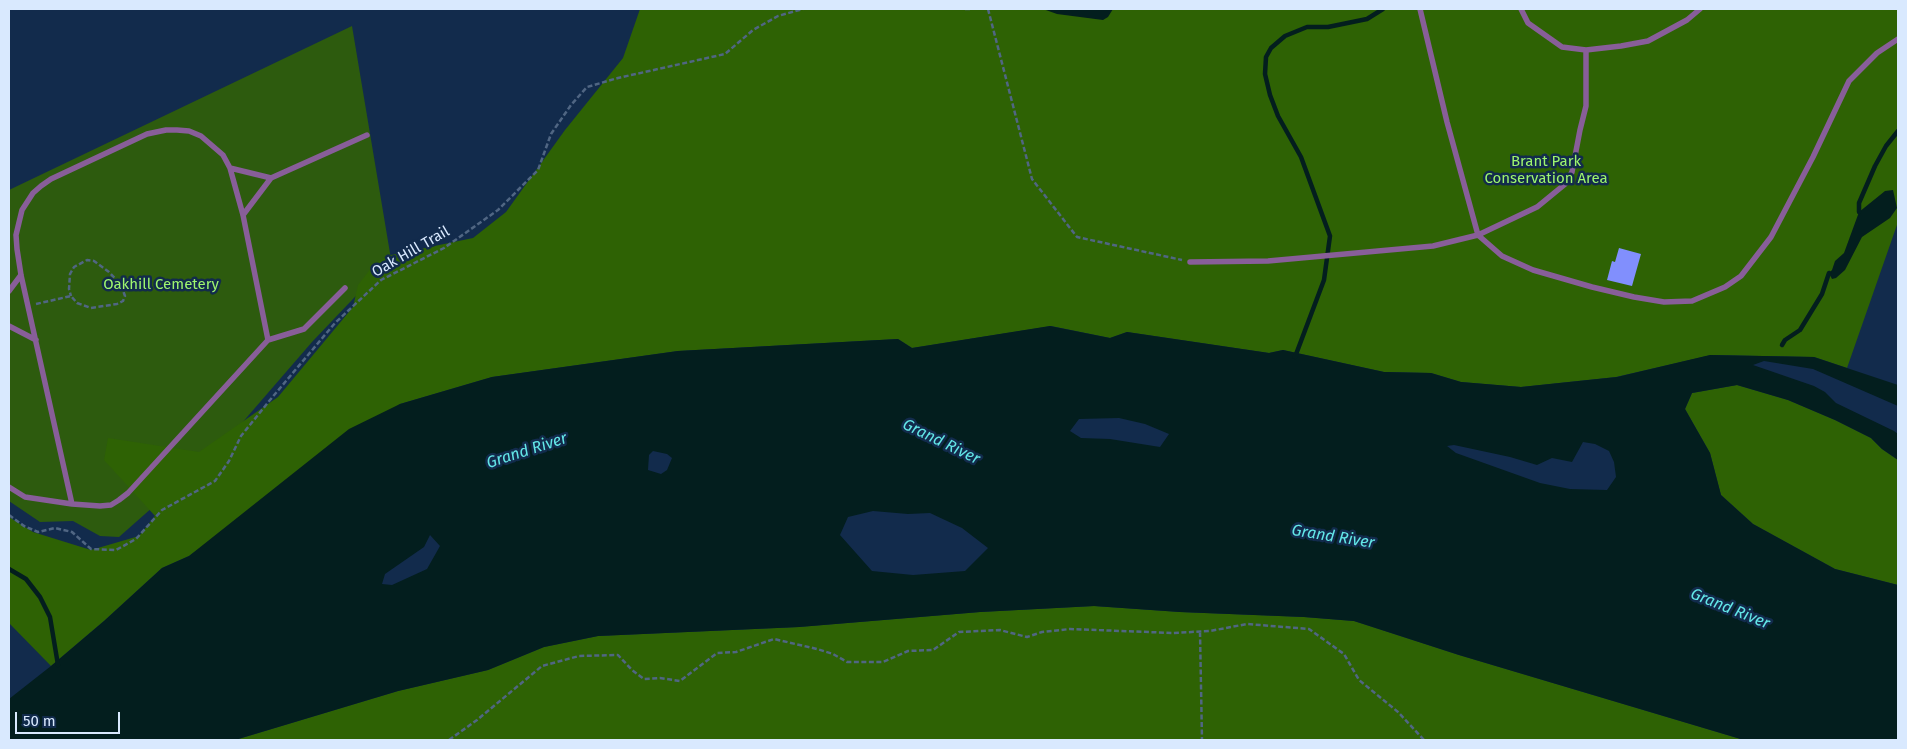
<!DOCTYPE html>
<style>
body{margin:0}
#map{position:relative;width:1907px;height:749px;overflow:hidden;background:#122b4c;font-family:"Fira Sans",sans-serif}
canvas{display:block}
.frame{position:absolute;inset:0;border:10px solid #d9e9fe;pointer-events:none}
.scale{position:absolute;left:15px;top:712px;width:105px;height:22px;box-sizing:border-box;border:2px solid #d9e9fe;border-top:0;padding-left:6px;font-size:15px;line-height:18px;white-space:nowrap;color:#d9e9fe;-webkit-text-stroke:4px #122b4c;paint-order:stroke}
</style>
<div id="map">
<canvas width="1907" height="749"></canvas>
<div class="frame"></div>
<div class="scale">50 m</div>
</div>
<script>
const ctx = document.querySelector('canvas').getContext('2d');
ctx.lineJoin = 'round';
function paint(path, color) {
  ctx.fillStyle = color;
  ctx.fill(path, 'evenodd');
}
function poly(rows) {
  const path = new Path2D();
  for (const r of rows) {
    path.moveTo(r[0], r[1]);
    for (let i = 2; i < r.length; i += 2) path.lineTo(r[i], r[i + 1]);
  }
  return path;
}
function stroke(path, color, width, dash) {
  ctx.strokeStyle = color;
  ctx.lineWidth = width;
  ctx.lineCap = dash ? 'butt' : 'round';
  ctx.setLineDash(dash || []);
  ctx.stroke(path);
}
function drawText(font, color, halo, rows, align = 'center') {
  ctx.font = font + ' "Fira Sans",sans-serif';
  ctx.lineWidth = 5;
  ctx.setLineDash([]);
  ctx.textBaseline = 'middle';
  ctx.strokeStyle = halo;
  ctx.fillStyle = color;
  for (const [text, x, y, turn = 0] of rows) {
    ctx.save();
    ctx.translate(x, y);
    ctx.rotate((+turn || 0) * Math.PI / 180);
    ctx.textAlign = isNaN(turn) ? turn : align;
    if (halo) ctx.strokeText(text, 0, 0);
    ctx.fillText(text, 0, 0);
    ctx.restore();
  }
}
paint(poly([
 [352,26,391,259,312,342,235,431,196,469,119,537,100,536,73,521,40,522,9,501,9,190]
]), '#2d5b0e');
paint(poly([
 [640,9,1898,9,1898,222,1847,368,1814,357,1711,355,1616,377,1521,387,1461,382,1431,373,1384,372,1283,350,1269,353,1127,332,1110,338,1051,326,912,348,898,339,678,351,492,377,400,404,189,556,162,568,104,621,51,666,9,623,9,517,33,532,91,550,139,536,155,516,104,460,108,438,199,452,278,397,353,307,358,285,375,263,391,255,473,238,506,212,565,130,623,58],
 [1737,385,1788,400,1835,420,1871,438,1882,449,1898,460,1898,585,1835,569,1753,524,1721,495,1710,453,1685,409,1692,393],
 [1094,606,1180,612,1304,617,1354,621,1459,655,1744,740,235,740,398,691,488,670,544,647,598,636,799,627,980,612]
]), '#2e6204');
paint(poly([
 [1043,9,1113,9,1108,17,1103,20,1057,14],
 [1893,190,1897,208,1890,218,1862,237,1845,270,1836,278,1832,279,1829,273,1832,270,1835,261,1844,253,1859,212,1885,191],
 [1050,326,1110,338,1127,332,1269,353,1283,350,1384,372,1431,373,1461,382,1521,387,1617,377,1710,355,1814,357,1898,385,1898,406,1813,369,1764,361,1753,365,1814,386,1825,392,1836,403,1894,431,1898,434,1898,460,1882,449,1871,438,1835,420,1788,400,1737,385,1692,393,1685,409,1710,453,1721,495,1753,524,1835,569,1898,585,1898,740,1744,740,1459,655,1354,621,1304,617,1180,612,1094,606,980,612,799,627,598,636,544,647,488,670,398,691,235,740,9,740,9,699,51,666,104,621,162,568,189,556,349,429,400,404,492,377,678,351,898,339,912,348],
 [1119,418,1145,424,1169,434,1160,447,1110,439,1081,438,1070,431,1079,419],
 [1583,442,1595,444,1609,451,1614,462,1616,477,1607,490,1570,489,1540,483,1456,453,1447,446,1454,445,1510,457,1537,465,1552,458,1572,462],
 [653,451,667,454,672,458,667,470,661,474,648,470,649,455],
 [873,511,908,514,930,513,962,528,988,548,965,571,913,575,872,571,840,535,848,517],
 [430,535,440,546,427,569,392,585,382,584,385,574,424,547]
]), '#031e1e');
stroke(poly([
 [1859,212,1859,203,1875,166,1886,146,1898,131],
 [1782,345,1785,340,1800,330,1822,294,1829,273],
 [1295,357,1324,280,1330,236,1301,157,1278,116,1270,95,1265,74,1266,57,1271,48,1285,36,1307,27,1328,27,1367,19,1383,9],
 [9,569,26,579,40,597,50,617,58,665]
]), '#031e1e', 4.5);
paint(poly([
 [1619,248,1641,254,1632,286,1607,280,1612,261,1615,262]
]), '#818ffd');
stroke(poly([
 [965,9,972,9],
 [988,9,1032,179,1077,237,1182,260],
 [36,304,71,296,77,303,91,308,117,304,123,301,125,296,121,285,109,272,94,261,87,260,74,267,70,274,69,289,71,296],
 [9,515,24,526,38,532,55,528,72,532,91,549,116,550,136,539,162,510,215,481,229,461,241,436,270,400,335,323,381,280,444,248,498,210,538,170,551,134,571,105,587,87,618,78,725,54,753,30,778,16,803,9],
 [1200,632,1202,740],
 [449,740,477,720,542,666,579,656,618,655,632,670,644,679,660,678,680,681,717,653,736,652,774,639,817,649,833,654,847,662,883,662,908,651,933,650,959,632,1000,630,1027,637,1042,632,1070,629,1173,633,1210,631,1247,624,1309,629,1344,654,1359,680,1398,712,1424,740]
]), '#506683', 2.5, [5, 2.5]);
stroke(poly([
 [1420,9,1447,122,1478,235,1502,256,1533,270,1592,287,1634,297,1664,302,1692,301,1725,287,1741,276,1771,237,1813,157,1849,81,1877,53,1898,39],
 [1521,9,1528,23,1562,47,1586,50,1621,46,1648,41,1687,20,1700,9],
 [230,168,271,178],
 [243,215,271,178,367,135],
 [1190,262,1268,261,1433,246,1478,235,1537,207,1565,184,1572,172,1580,130,1586,106,1586,50],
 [9,291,21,275],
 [9,326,36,340],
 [9,487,25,497,72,504,100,506,111,505,119,500,128,493,268,340,304,329,345,288],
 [72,504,21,275,17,249,16,235,22,210,33,193,41,186,51,179,147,134,166,130,177,130,189,131,201,136,223,155,230,168,243,215,268,340]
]), '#885e99', 5.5);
drawText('15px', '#9ef66e', '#122b4c', [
 ["Brant Park",1546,162],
 ["Conservation Area",1546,179],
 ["Oakhill Cemetery",161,285]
]);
drawText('15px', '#d9e9fe', '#122b4c', [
 ["Oak Hill Trail",411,252,-30]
]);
drawText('italic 16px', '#63e7e8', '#122b4c', [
 ["Grand River",941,442,26],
 ["Grand River",527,451,-18],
 ["Grand River",1333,537,9],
 ["Grand River",1730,609,22]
]);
</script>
